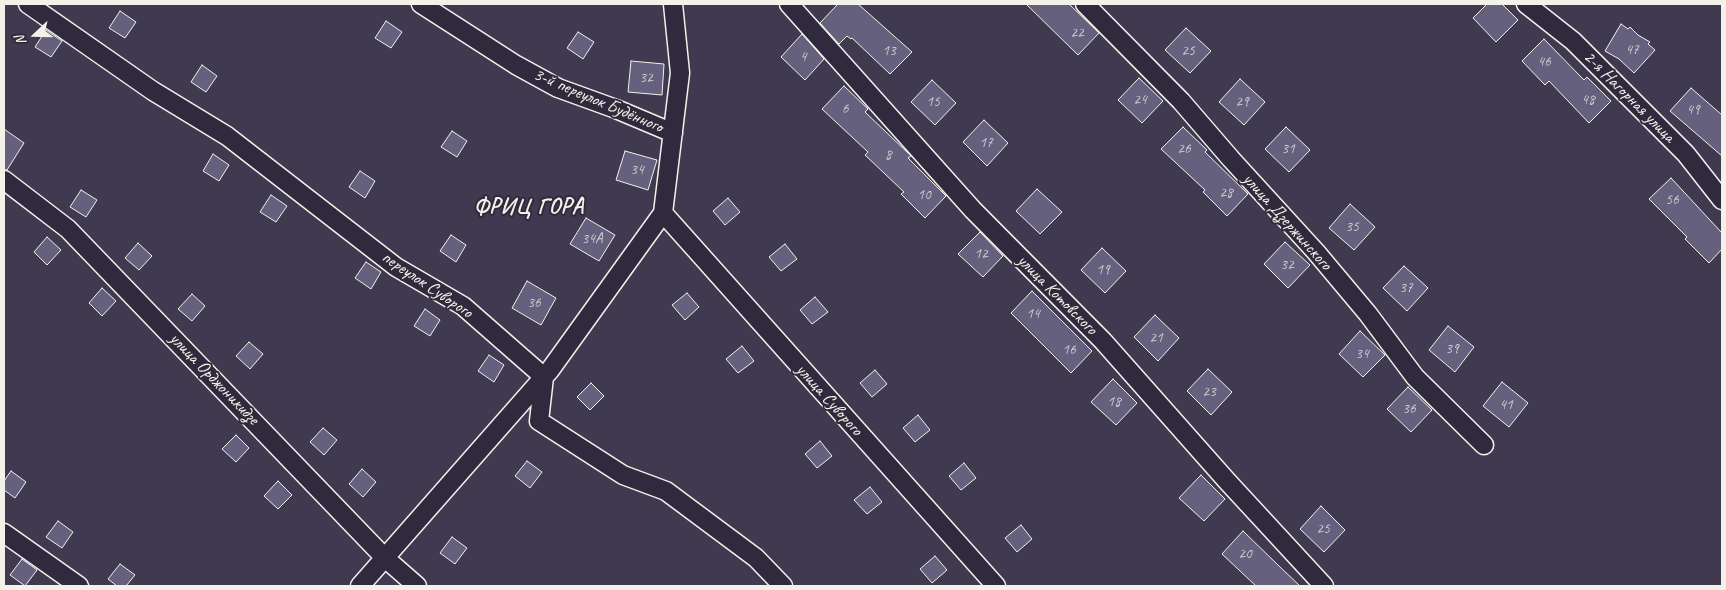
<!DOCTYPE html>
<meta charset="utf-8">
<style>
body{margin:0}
#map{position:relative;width:1726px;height:590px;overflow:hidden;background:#3f3a50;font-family:Caveat,sans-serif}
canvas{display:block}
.frame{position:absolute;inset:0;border:5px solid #f4f1e8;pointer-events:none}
.north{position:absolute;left:10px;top:10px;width:50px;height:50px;-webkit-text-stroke:4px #2f2a3d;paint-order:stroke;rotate:249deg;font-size:14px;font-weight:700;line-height:20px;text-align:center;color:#f4f1e8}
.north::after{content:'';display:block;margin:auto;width:18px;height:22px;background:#f4f1e8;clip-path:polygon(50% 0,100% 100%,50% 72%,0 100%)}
</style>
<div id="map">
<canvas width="1726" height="590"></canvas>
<div class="frame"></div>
<div class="north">N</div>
</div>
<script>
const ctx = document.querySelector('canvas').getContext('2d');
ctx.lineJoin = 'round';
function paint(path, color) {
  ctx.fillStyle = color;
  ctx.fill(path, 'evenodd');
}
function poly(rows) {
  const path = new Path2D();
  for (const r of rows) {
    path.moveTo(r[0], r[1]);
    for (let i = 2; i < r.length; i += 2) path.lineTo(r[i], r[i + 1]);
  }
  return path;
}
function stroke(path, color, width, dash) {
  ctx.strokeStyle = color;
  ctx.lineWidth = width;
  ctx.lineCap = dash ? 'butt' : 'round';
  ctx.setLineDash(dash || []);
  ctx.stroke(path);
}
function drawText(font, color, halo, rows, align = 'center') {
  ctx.font = font + ' Caveat,sans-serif';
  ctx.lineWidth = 4;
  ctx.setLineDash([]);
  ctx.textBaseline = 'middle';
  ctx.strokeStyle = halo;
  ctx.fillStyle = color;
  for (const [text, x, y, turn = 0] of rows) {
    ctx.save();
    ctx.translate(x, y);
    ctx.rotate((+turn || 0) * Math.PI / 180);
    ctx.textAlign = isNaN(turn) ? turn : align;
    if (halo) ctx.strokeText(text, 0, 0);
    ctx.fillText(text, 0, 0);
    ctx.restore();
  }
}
const building = poly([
 [838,4,858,4,912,52,890,74,852,38,851,39,847,36,839,44,820,23,838,4],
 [1026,4,1069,4,1099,33,1078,55,1026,4],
 [1487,4,1502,4,1518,20,1496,42,1473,18,1487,4],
 [120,11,136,22,125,38,109,28,120,11],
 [386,21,402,32,391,48,375,38,386,21],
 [1621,24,1628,29,1630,27,1638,35,1650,42,1648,44,1655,50,1634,73,1619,59,1605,51,1621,24],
 [1186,28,1211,51,1190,73,1165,50,1186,28],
 [46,30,62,41,51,57,35,47,46,30],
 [578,32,594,42,583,59,567,48,578,32],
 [802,34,824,59,805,80,781,57,802,34],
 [1544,39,1584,80,1587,77,1611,101,1589,123,1549,81,1545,85,1522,61,1544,39],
 [631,61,664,64,662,95,628,92,631,61],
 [202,65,217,76,206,92,191,82,202,65],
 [1139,78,1163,101,1142,123,1118,100,1139,78],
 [1240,79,1265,102,1244,125,1219,102,1240,79],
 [932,80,956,103,935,125,911,102,932,80],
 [844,86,868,109,865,112,908,153,911,156,908,158,946,196,925,218,901,194,904,192,865,155,868,152,822,109,844,86],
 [1691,88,1722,115,1722,156,1670,111,1691,88],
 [984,120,1008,143,987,166,963,142,984,120],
 [1183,127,1207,150,1205,152,1248,194,1227,216,1203,192,1205,190,1161,149,1183,127],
 [1286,127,1310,150,1289,172,1265,149,1286,127],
 [4,129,24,143,7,170,4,170,4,129],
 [452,131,467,141,457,157,441,147,452,131],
 [625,151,657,160,648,190,616,180,625,151],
 [213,154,229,165,219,181,203,171,213,154],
 [360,171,375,181,365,198,349,187,360,171],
 [1671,178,1722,233,1722,249,1709,263,1685,239,1687,237,1649,199,1671,178],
 [1037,189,1062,212,1040,234,1016,211,1037,189],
 [81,190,97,200,86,217,70,207,81,190],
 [271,195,287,206,276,222,260,212,271,195],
 [728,198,740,212,725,225,713,211,728,198],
 [1350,204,1375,227,1354,250,1329,228,1350,204],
 [586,218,615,235,599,261,570,244,586,218],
 [980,232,1003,256,983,277,958,254,980,232],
 [451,235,466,245,456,262,440,251,451,235],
 [47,237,61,250,47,265,34,252,47,237],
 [1285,242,1310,265,1288,288,1264,264,1285,242],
 [138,243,152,256,139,270,125,258,138,243],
 [785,244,797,259,781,271,769,257,785,244],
 [1102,248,1126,271,1105,293,1081,270,1102,248],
 [366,262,381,272,371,289,355,278,366,262],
 [1404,266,1428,288,1407,311,1383,288,1404,266],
 [527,281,556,298,541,325,512,308,527,281],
 [102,288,116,301,102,316,89,303,102,288],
 [1032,291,1092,351,1071,373,1011,313,1032,291],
 [687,293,699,307,685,320,672,305,687,293],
 [192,294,205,306,192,321,178,309,192,294],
 [815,297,828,312,812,324,800,310,815,297],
 [425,309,440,320,430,336,414,326,425,309],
 [1155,315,1179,338,1158,361,1134,337,1155,315],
 [1448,326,1474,347,1455,372,1429,350,1448,326],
 [1360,331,1385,355,1363,377,1339,354,1360,331],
 [249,342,263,354,250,369,236,356,249,342],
 [742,346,754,361,738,373,726,359,742,346],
 [489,355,504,365,494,382,478,371,489,355],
 [1208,369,1232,392,1211,415,1187,391,1208,369],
 [875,370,887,384,872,397,860,383,875,370],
 [1113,379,1137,403,1116,425,1091,402,1113,379],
 [1502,382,1528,403,1509,427,1483,406,1502,382],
 [591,383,604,396,590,410,577,397,591,383],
 [1408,387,1432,410,1411,432,1387,409,1408,387],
 [918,415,930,430,915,442,903,428,918,415],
 [323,428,337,440,324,455,310,442,323,428],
 [236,435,249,448,236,462,222,449,236,435],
 [820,441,832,456,817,468,805,454,820,441],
 [527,461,542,472,530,488,515,476,527,461],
 [964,463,976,478,961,490,949,476,964,463],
 [362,469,376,482,363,497,349,484,362,469],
 [11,471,26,482,15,498,4,490,4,481,11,471],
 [1201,475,1225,499,1204,521,1179,498,1201,475],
 [278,481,292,495,278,509,264,496,278,481],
 [870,487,882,502,867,514,854,500,870,487],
 [1321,506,1345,530,1324,552,1300,529,1321,506],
 [58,521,73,532,62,548,46,537,58,521],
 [1021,525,1032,539,1017,552,1005,538,1021,525],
 [1243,531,1278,565,1300,586,1256,586,1222,554,1243,531],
 [452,537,467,548,455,564,440,553,452,537],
 [935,556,947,570,932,583,920,569,935,556],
 [22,559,37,570,25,586,10,575,22,559],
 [120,564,135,575,126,586,117,586,108,579,120,564]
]);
paint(building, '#65607e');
stroke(building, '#f4f1e8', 1);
const minor = poly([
 [28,4,153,91,227,136,396,267,463,306,544,377,539,421,623,475,666,491,756,558,783,586],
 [421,4,516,65,558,88,616,109,673,133],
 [789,4,973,210,1103,341,1227,481,1324,586],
 [1085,4,1181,101,1231,159,1316,252,1368,314,1415,377,1484,445],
 [1526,4,1573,41,1686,154,1722,200],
 [4,180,68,229,385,558,417,586],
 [663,213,996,586],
 [4,533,79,586],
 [360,586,550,370,663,213,680,73,673,4]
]);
stroke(minor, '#f4f1e8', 21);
stroke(minor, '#2f2a3d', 18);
drawText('15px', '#d0cdce', null, [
 ["22",1077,33],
 ["47",1632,50],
 ["13",889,51],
 ["25",1188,51],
 ["4",803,57],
 ["46",1544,62],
 ["32",646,78],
 ["24",1140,100],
 ["48",1588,100],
 ["15",933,102],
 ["29",1242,102],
 ["6",845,109],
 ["49",1693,110],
 ["17",986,143],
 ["26",1184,149],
 ["31",1288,149],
 ["8",888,155],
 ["34",637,170],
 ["28",1226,193],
 ["10",924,195],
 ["56",1672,200],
 ["35",1352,227],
 ["34А",592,239],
 ["12",981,254],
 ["32",1287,265],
 ["19",1103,270],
 ["37",1406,288],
 ["36",534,303],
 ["14",1033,314],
 ["21",1156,338],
 ["39",1452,349],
 ["16",1069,350],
 ["34",1362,354],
 ["23",1209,392],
 ["18",1114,402],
 ["41",1506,405],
 ["36",1409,409],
 ["25",1323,529],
 ["20",1245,554]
]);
drawText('18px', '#f4f1e8', '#2f2a3d', [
 ["2-я Нагорная улица",1629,97,45],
 ["3-й переулок Будённого",598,101,23],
 ["улица Дзержинского",1287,222,48],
 ["переулок Суворого",427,285,34],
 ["улица Котовского",1057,295,45],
 ["улица Орджоникидзе",214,379,46],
 ["улица Суворого",829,400,48]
]);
ctx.letterSpacing = '1px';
drawText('bold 22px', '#f4f1e8', '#2f2a3d', [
 ["ФРИЦ ГОРА",529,207]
]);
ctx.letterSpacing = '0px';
</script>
